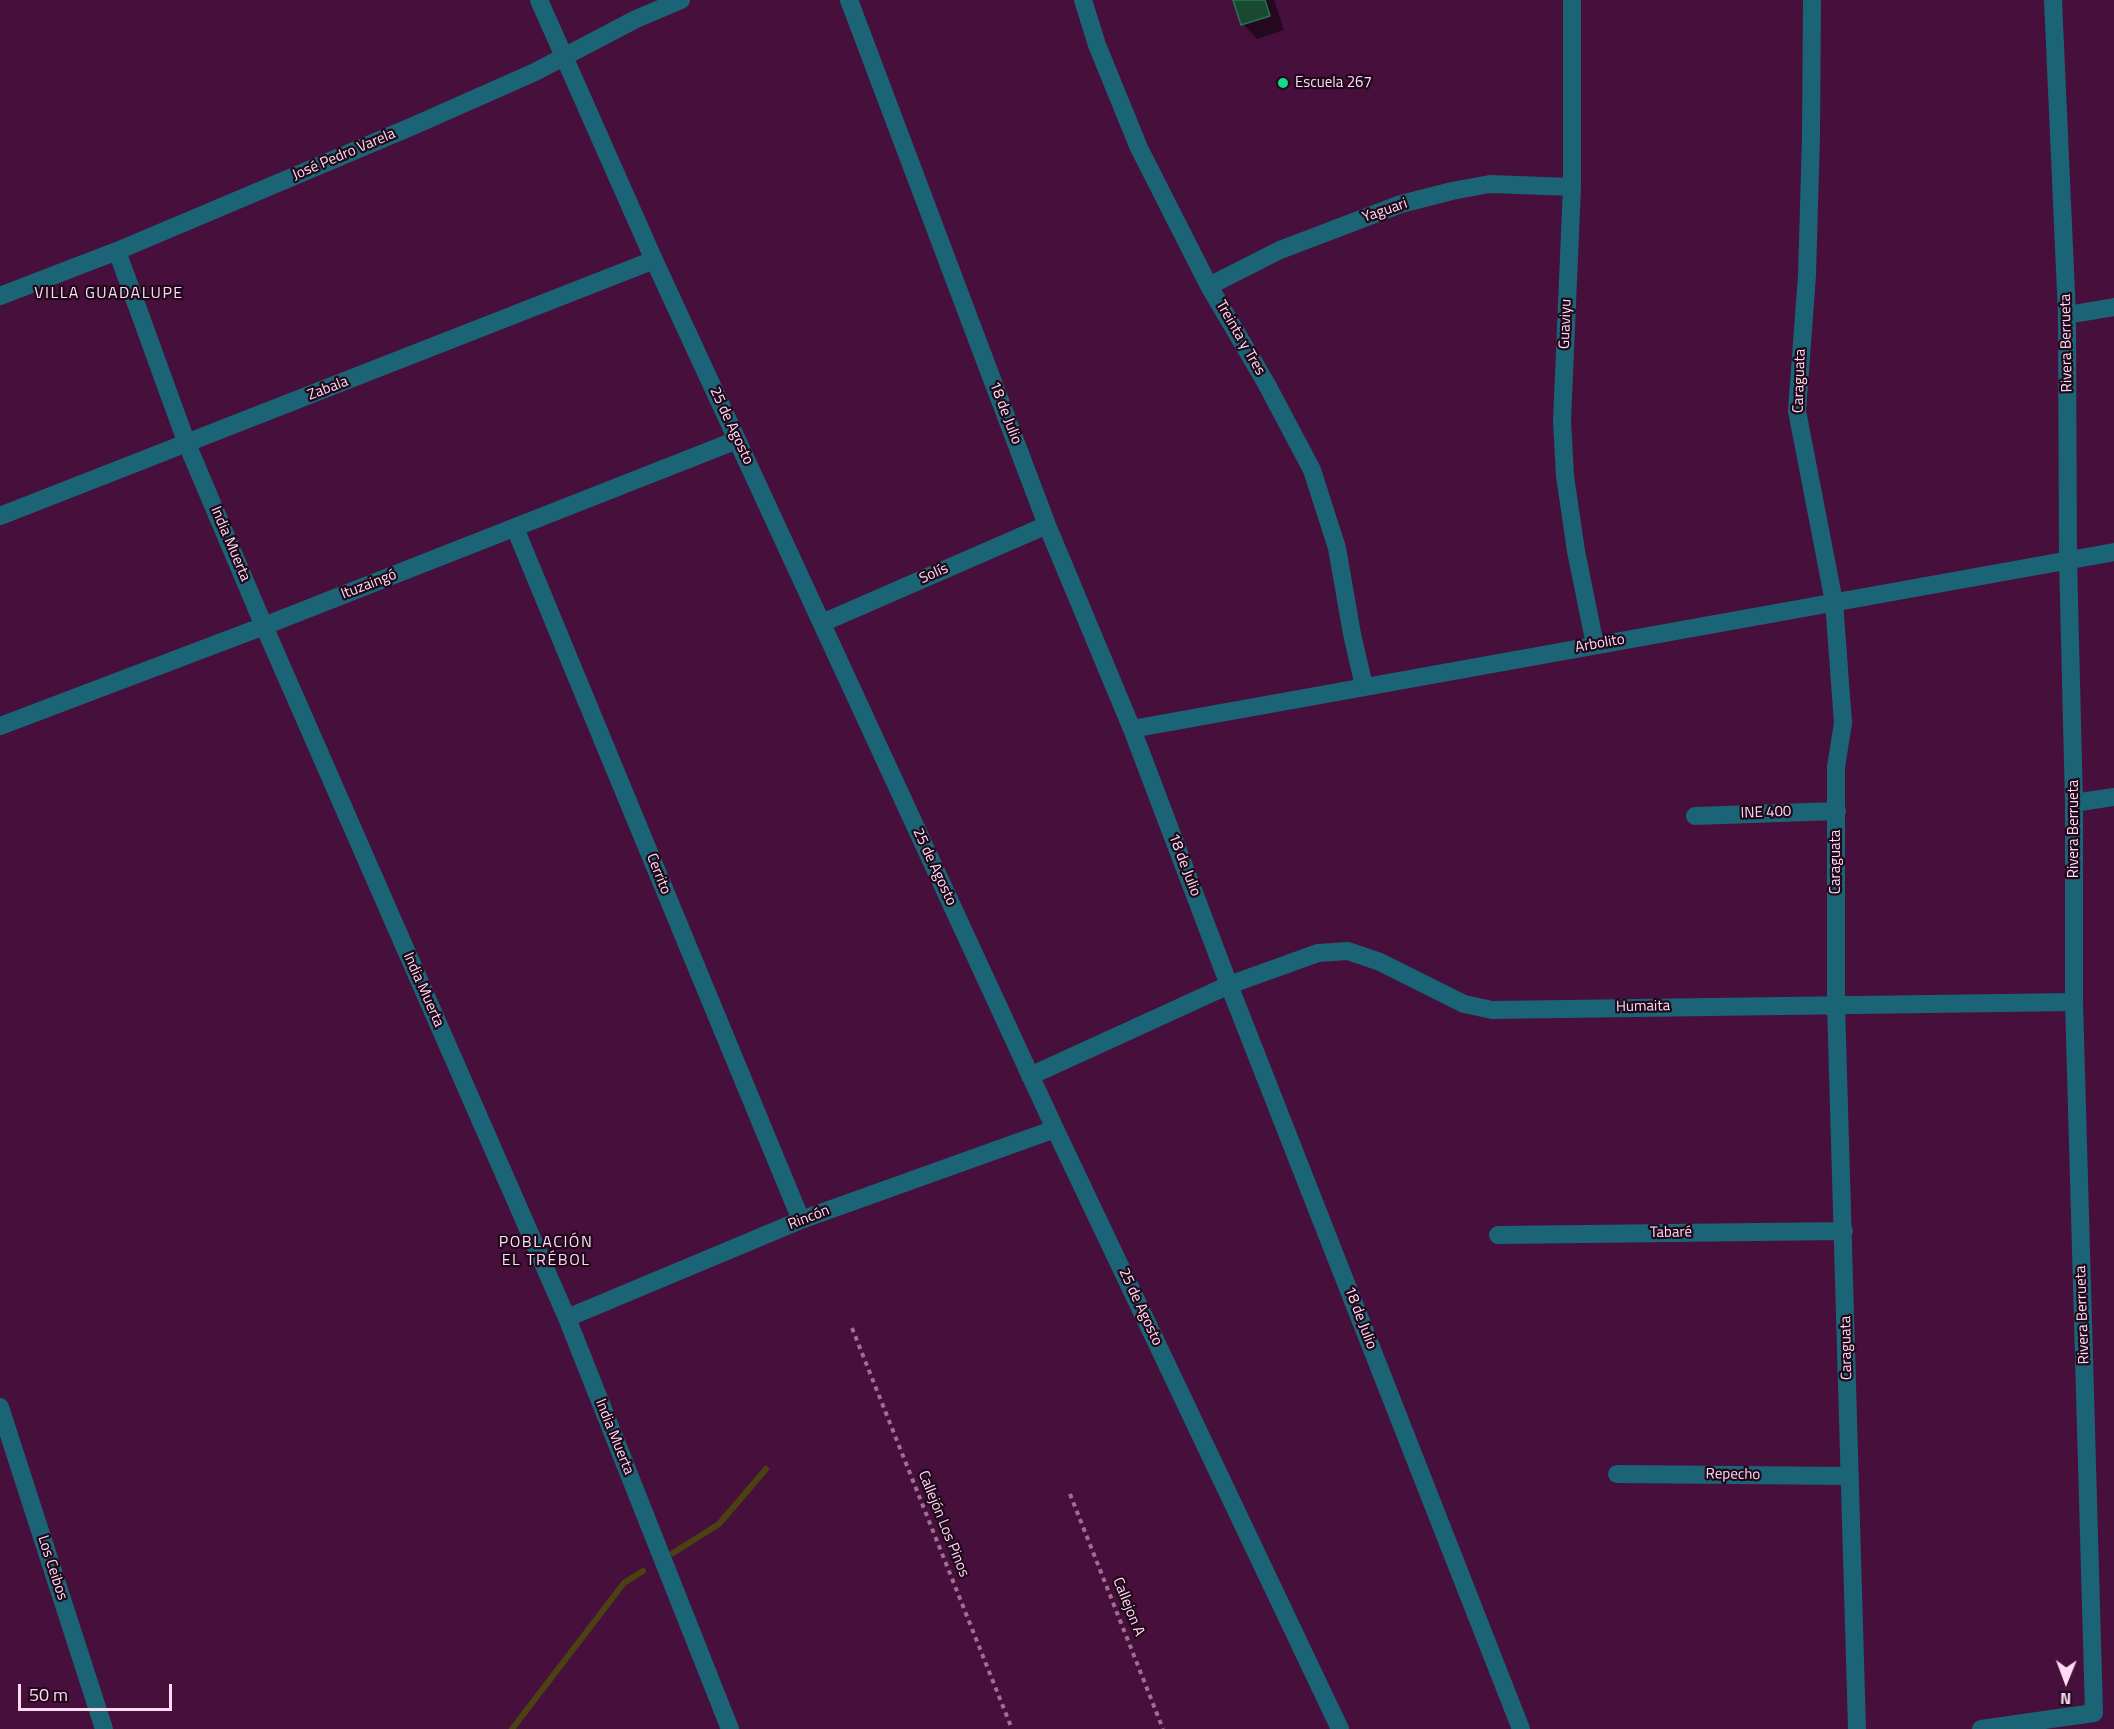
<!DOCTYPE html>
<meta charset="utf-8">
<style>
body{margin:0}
#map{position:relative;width:2114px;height:1729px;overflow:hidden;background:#470f3b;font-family:"Titillium Web",sans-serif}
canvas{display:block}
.north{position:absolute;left:2036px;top:1651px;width:60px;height:60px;-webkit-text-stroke:4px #20091a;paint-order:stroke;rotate:181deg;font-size:16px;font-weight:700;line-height:24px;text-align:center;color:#ffdbf3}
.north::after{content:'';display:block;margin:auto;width:21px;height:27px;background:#ffdbf3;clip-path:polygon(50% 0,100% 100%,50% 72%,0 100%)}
.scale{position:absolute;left:18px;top:1684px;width:154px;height:27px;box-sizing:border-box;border:3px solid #ffdbf3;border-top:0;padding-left:8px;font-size:18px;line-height:21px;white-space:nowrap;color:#ffdbf3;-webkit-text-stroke:4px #20091a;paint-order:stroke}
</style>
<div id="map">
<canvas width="2114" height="1729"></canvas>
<div class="north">N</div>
<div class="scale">50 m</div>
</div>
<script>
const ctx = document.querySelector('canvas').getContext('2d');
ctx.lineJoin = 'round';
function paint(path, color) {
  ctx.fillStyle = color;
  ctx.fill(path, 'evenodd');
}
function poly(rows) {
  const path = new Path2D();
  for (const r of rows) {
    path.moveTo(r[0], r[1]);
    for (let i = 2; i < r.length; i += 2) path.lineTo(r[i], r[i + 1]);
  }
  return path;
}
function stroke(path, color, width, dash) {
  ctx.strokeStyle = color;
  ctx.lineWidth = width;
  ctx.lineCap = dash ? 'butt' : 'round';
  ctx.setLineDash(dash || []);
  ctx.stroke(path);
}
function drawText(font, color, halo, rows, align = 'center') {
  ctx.font = font + ' "Titillium Web",sans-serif';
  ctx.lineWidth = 4.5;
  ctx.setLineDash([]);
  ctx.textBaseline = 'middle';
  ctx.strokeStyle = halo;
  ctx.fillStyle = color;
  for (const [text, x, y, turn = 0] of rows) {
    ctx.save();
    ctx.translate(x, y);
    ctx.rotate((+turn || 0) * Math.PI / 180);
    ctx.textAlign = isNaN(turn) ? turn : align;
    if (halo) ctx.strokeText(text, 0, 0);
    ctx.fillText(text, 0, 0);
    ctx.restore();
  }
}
paint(poly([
 [1235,0,1274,0,1284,30,1257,39,1243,24]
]), '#0007');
stroke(poly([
 [673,1553,719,1524,766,1469],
 [512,1729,624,1583,643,1571]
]), '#4b4211', 6);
const building = poly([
 [1233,0,1265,0,1270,16,1241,25,1233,0]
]);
paint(building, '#1a4931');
stroke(building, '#24754d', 1.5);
stroke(poly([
 [852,1328,1012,1729],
 [1070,1494,1163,1729]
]), '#9d6f91', 4, [4.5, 4.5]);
stroke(poly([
 [539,0,654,260,1055,1129,1340,1729],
 [849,0,1047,525,1132,729,1229,985,1521,1729],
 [1083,0,1097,45,1139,148,1209,286,1266,383,1312,470,1337,548,1352,634,1364,686],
 [1572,0,1572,187,1562,421,1565,476,1576,551,1595,645],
 [1812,0,1811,137,1807,275,1797,411,1834,602,1843,723,1836,767,1836,1004,1857,1729],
 [117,251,187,444,264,626,567,1318,730,1729],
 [1209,286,1280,250,1401,204,1452,191,1490,184,1572,187],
 [0,296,117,251,413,126,535,72,636,19,681,0],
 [2067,315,2114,307],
 [0,516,654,260],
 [515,528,801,1220],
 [822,623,1047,525],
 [0,726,264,626,737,440],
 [1132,729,2114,552],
 [2074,803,2114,797],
 [1695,816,1837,811],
 [1030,1076,1229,985,1318,953,1348,951,1380,962,1464,1004,1492,1010,2074,1002],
 [1498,1235,1844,1231],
 [567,1318,801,1220,1055,1129],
 [0,1407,104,1729],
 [1617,1474,1850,1476],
 [1981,1729,2094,1713,2074,1002,2074,803,2068,559,2067,315,2053,0]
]), '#1a6476', 18);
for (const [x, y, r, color] of [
 [1283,83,6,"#17d989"]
]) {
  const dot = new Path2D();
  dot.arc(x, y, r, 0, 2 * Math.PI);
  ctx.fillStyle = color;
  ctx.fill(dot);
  stroke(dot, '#20091a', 2);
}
drawText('15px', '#ffdbf3', '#20091a', [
 ["Escuela 267",1295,83]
], 'left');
drawText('15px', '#ffdbf3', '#20091a', [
 ["José Pedro Varela",344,155,-23],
 ["Yaguari",1385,211,-19],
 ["Guaviyu",1566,324,-88],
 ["Treinta y Tres",1240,338,60],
 ["Rivera Berrueta",2067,343,-91],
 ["Caraguata",1800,381,-88],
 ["Zabala",328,389,-21],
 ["18 de Julio",1005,413,69],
 ["25 de Agosto",731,426,65],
 ["India Muerta",230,544,67],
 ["Solís",934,574,-24],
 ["Ituzaingó",369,585,-21],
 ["Arbolito",1600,644,-10],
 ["INE 400",1766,813,-2],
 ["Rivera Berrueta",2074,829,-90],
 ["Caraguata",1836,862,-90],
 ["18 de Julio",1184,865,69],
 ["25 de Agosto",934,867,65],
 ["Cerrito",658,874,68],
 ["India Muerta",423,990,66],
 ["Humaita",1643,1007,-1],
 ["Rincón",809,1218,-21],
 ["Tabaré",1671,1233,-1],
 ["25 de Agosto",1140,1307,65],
 ["Rivera Berrueta",2083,1315,-92],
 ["18 de Julio",1360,1318,69],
 ["Caraguata",1847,1348,-91],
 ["India Muerta",614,1437,68],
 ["Repecho",1733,1475,1],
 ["Callejón Los Pinos",943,1524,68],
 ["Los Ceibos",52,1568,72],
 ["Callejon A",1128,1607,68]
]);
ctx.letterSpacing = '1.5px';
drawText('16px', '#ffdbf3', '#20091a', [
 ["VILLA GUADALUPE",109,294],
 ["POBLACIÓN",546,1243],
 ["EL TRÉBOL",546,1261]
]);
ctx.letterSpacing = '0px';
</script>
